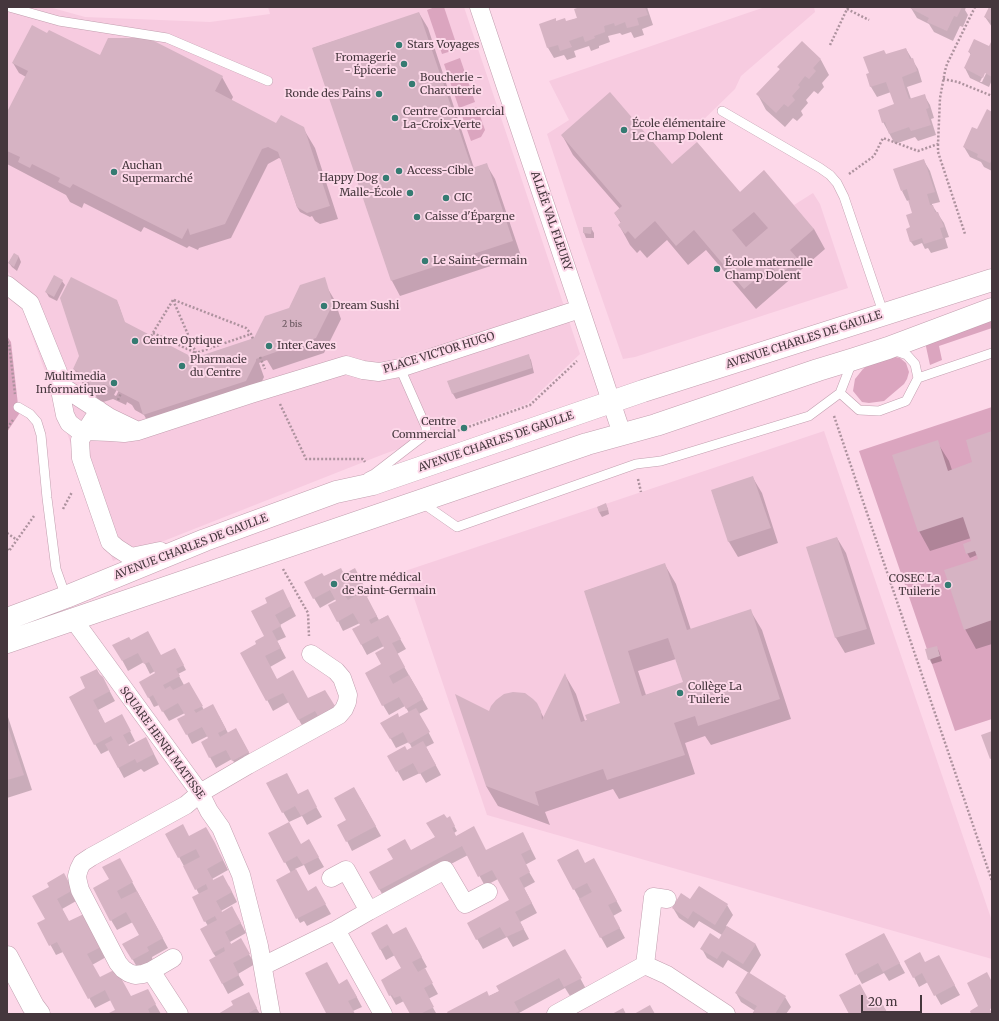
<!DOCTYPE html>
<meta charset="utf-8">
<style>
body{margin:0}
#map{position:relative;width:999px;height:1021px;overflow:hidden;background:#fdd8e9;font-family:Merriweather,serif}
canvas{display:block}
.frame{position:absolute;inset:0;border:8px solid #45373d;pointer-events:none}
.scale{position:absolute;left:861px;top:995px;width:61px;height:18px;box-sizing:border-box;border:2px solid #45373d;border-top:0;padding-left:5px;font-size:12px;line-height:14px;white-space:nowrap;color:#45373d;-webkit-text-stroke:3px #fdd8e9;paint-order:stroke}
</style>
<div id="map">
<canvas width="999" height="1021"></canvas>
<div class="frame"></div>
<div class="scale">20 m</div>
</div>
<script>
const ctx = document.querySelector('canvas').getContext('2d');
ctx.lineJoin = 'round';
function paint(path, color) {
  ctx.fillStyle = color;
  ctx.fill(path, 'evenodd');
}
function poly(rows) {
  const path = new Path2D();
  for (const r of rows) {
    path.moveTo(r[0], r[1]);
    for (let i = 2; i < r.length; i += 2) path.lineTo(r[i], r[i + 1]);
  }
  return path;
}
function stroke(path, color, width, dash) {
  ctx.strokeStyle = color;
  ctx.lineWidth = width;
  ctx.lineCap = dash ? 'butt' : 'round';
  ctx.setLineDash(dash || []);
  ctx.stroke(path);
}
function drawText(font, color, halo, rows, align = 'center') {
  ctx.font = font + ' Merriweather,serif';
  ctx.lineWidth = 4;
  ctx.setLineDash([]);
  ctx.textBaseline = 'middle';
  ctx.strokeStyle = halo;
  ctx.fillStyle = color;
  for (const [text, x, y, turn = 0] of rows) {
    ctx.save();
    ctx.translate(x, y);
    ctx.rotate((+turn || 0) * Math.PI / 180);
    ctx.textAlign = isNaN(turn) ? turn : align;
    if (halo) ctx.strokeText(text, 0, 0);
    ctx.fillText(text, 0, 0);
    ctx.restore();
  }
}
paint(poly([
 [7,7,49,7,85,17,210,22,270,14,268,7,464,7,580,354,527,404,384,454,113,561,10,274,7,271],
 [765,7,814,7,815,12,741,76,735,89,696,127,697,142,740,192,764,170,794,205,813,193,820,204,848,288,635,357,623,359,582,241,547,134,569,120,549,81],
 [824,431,992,921,992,959,487,815,405,571]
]), '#f7cbe0');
paint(poly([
 [435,7,444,7,458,49,442,54,427,10],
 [460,58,475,102,459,108,444,64],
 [477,107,485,130,481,137,471,141,461,113],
 [992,316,992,328,939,346,942,360,930,365,925,342],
 [7,336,11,342,19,414,7,432],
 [891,356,900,358,906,363,909,372,907,379,904,384,884,401,869,403,862,402,853,391,855,379,863,369,873,361],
 [992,407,992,719,955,731,859,451]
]), '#dba5bf');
paint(poly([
 [583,7,647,7,653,25,642,29,644,35,634,38,631,32,622,35,620,33,608,36,610,42,599,46,599,48,591,51,589,46,574,51,576,57,567,60,564,55,554,58,548,48,541,25,555,19,557,22,565,22,578,18],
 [912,7,966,7,965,10,968,15,963,27,960,26,953,41,934,32,929,24,917,18,911,8],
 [990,7,992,7,992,27,985,17],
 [419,13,428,28,474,168,486,164,495,179,521,256,400,296,392,281,313,48],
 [47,34,101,56,222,77,233,97,231,101,277,125,303,128,315,148,338,219,320,224,315,221,312,216,310,217,300,212,297,207,281,159,279,158,268,164,231,238,199,248,198,250,189,246,187,248,144,227,141,232,84,203,82,208,70,202,66,195,7,164,7,114,26,77,19,73,13,63],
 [802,42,821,60,829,75,822,83,824,87,818,94,814,91,806,100,808,103,801,111,803,115,797,121,793,118,785,127,766,110,758,95,780,70,779,67],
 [992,42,992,57,980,82,982,82,992,61,992,80,989,87,970,78,965,68,971,55,969,52,990,47],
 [906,49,918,69,922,82,907,87,911,99,924,95,930,105,934,118,931,119,936,135,918,141,915,137,895,144,883,122,895,105,891,92,877,97,871,87,867,75,870,74,886,55],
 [992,113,992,171,984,167,981,162,970,157,964,147],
 [562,135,672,165,740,193,814,229,825,249,756,309,706,250,688,265,667,240,647,258,640,250,637,253,630,245,619,225,621,223,615,214,620,209,573,155],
 [924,161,930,171,940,202,932,204,932,205,944,223,949,237,945,238,948,248,931,253,928,248,925,249,922,243,914,246,911,242,907,229,911,228,913,214,909,200,907,201,902,191],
 [591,228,594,233,594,238,586,238,584,233],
 [14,255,19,257,21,262,17,271,12,267,9,263],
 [62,281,65,285,57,301,49,297,46,292],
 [328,289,334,299,341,319,324,353,273,370,267,360,259,363,264,377,255,396,152,429,144,415,135,410,132,405,127,402,126,405,113,399,100,403,91,388,83,384,74,369,116,300,119,306,125,324,194,359,254,339,290,309],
 [139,347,141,347,116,396,114,395],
 [528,355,531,360,534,373,456,399,453,394,448,382],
 [992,432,992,644,976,649,965,629,979,560,977,555,970,558,967,553,971,543,971,538,930,551,919,531,937,442,949,461,952,470,974,463],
 [753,478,762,493,778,543,738,557,729,542,712,491],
 [606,505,608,509,609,514,602,517,599,512,598,507],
 [837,538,846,553,875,644,845,653,836,638,808,547],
 [665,565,676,584,691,630,750,610,762,630,791,719,711,745,705,736,685,743,695,774,619,799,613,789,545,812,550,825,498,806,486,786,490,713,539,709,544,718,565,675,576,694,585,721,621,703,585,591],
 [676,659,684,683,646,695,638,671],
 [354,569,369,596,366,597,379,620,387,616,406,649,397,654,428,709,419,714,434,743,426,747,441,775,426,783,420,773,403,781,389,756,407,752,412,748,409,742,396,748,382,723,399,718,409,713,405,706,389,715,383,705,382,664,386,648,384,646,367,655,353,629,361,625,360,623,343,631,338,621,337,601,336,599,320,608,314,598,324,577,344,575],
 [288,600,296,616,280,625,286,637,277,641,286,658,270,667,277,680,308,699,325,691,339,717,304,729,289,702,273,711,242,653,258,645,265,636,252,612],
 [131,641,161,656,175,649,186,670,178,674,184,685,189,683,204,710,219,716,228,733,236,729,254,762,239,770,232,759,216,768,202,743,209,739,208,736,192,744,187,734,186,716,185,713,169,721,159,705,154,707,141,683,157,674,155,671,150,674,144,662,128,671,114,645],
 [936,647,939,651,942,661,932,664,929,659],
 [97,670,108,688,115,701,98,710,105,724,127,725,135,741,128,745,129,747,151,748,159,764,144,772,141,769,124,778,109,750,101,754,95,744,87,688],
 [7,714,32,790,7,798],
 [307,791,322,817,307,825,302,816,289,822,283,812,298,795],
 [360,798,381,836,352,851,347,841,347,821],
 [446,819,452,822,457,831,454,833,456,837,486,851,528,843,536,859,525,865,535,882,524,888,537,913,520,922,529,939,513,947,507,937,483,949,477,939,510,900,498,879,485,886,468,855,385,899,370,873,436,837],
 [189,837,220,854,228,870,212,879,214,881,229,886,237,902,221,911,222,913,238,918,246,933,230,942,231,945,240,940,255,964,238,974,244,985,228,994,210,960,216,957,213,953,208,926,205,921,199,894,179,857],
 [309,841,324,867,309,875,304,865,295,869,308,892,316,888,331,914,307,926,304,921,300,923,277,880,291,873,285,862,300,845],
 [585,864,604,878,622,911,613,916,625,938,607,948,574,889],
 [125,869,168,948,152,957,153,962,138,969,124,944,140,935,133,922,117,930,111,920,110,880],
 [64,875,78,900,62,909,69,922,85,914,108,956,92,965,100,978,131,998,147,990,161,1014,109,1014,117,1010,111,1000,95,1008,63,952,56,955,39,924,46,920,51,887],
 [690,900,727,905,733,915,726,926,756,945,761,955,749,974,785,997,791,1007,786,1014,753,1014,755,1011,741,1002,736,993,749,973,728,960,723,968,707,958,702,949,719,940,722,935,699,921,694,928,679,918,673,908],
 [372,933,411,938,427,967,424,969,438,994,428,999,436,1013,434,1014,411,1014,404,1001,396,1005,382,980,403,969,395,955,386,960],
 [884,935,905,973,889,981,884,973,862,984,846,955],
 [565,950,586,989,570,996,565,988,519,1013,520,1014,449,1014,500,991],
 [925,963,944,966,960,995,941,1005,928,982,919,987,914,977],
 [338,985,353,990,362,1007,353,1011,354,1014,329,1014],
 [254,1004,260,1014,220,1014]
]), '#0003');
paint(poly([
 [580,7,645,7,648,15,637,18,639,25,627,28,625,22,615,26,614,23,604,26,605,32,594,36,595,38,585,42,583,36,569,41,572,47,560,51,558,45,547,48,539,24,556,18,556,21,565,18,566,21,577,18,574,9],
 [911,7,962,7,957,17,954,16,947,31,927,22,929,18,910,8],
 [989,7,992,7,992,21,984,17],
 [419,12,472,168,487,163,513,241,391,281,312,48],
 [32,25,47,33,49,30,100,55,108,38,148,38,223,76,215,91,276,123,281,115,304,127,330,206,307,213,297,207,278,152,268,147,262,149,225,224,190,235,188,228,182,239,73,184,70,188,58,182,60,178,32,164,30,168,18,162,20,157,7,151,7,112,28,71,12,63],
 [974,39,989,46,992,40,992,77,985,73,983,78,964,68,971,53,968,52],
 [802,41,821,59,813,68,816,71,809,79,805,76,798,85,800,87,792,96,795,100,788,107,784,104,776,113,756,94,780,69,777,67],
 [906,48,910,59,913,58,917,71,902,77,905,88,909,99,925,94,929,108,926,109,931,125,911,131,909,127,889,134,885,122,882,123,878,110,894,104,886,82,870,87,866,74,869,73,863,57,884,50,886,54],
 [610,92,672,164,697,142,740,192,764,170,814,229,790,250,798,259,779,276,771,266,744,289,694,230,676,246,655,221,635,239,628,231,625,234,618,225,621,222,614,213,622,206,561,135],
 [754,212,768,228,746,247,732,230],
 [987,109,992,112,992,159,990,163,977,157,978,154,963,147,972,127,977,129],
 [924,159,935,192,927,194,930,205,933,205,935,212,938,212,944,227,940,228,943,238,924,244,922,238,910,242,906,229,910,227,906,215,912,213,908,200,910,200,907,189,901,191,893,169],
 [583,227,592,227,591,234,583,233],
 [14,253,19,256,14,267,8,263],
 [54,275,63,280,54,297,45,292],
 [71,277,117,300,125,322,194,358,254,338,265,316,289,308,300,285,325,277,333,304,316,338,256,359,256,361,246,381,143,415,139,402,104,384,91,389,87,376,73,369,79,356,60,298],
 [529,354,532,368,452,394,447,381],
 [992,431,992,620,964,630,944,570,978,559,975,551,966,554,963,544,971,541,963,517,918,532,892,455,938,440,948,471,972,462,966,440],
 [753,476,771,528,728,542,711,490],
 [606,503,608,510,599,512,597,507],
 [837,537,867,629,835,638,806,547],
 [665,563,687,630,751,609,780,699,698,726,695,716,674,723,685,755,607,780,603,769,535,792,539,806,486,786,455,694,489,711,491,706,496,700,504,694,513,692,525,693,533,699,537,703,541,711,542,720,565,673,581,722,587,720,585,715,620,703,584,591],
 [668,638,683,682,642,696,628,651],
 [341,568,344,574,355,568,364,586,345,596,348,600,364,591,377,616,369,620,371,624,388,615,401,639,392,643,405,667,389,676,393,684,409,675,423,699,406,709,399,697,382,706,365,673,381,664,375,653,384,648,378,636,361,645,352,629,360,625,353,613,337,622,328,605,336,601,330,590,313,599,304,582,322,573,324,576],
 [283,589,291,606,275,615,281,626,272,631,281,648,265,656,277,679,293,670,308,698,325,690,335,706,318,716,315,711,298,720,283,693,266,701,240,653,256,644,255,641,264,636,251,611,267,603,265,598],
 [148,631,161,655,175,648,184,665,176,669,180,676,163,685,165,689,170,686,173,690,189,682,203,706,194,710,196,713,213,704,226,729,218,733,220,737,236,728,249,752,232,761,226,750,209,758,201,742,208,738,202,727,186,735,177,719,185,715,178,703,162,712,153,695,148,698,139,682,155,673,149,662,144,664,138,653,122,661,112,645,129,637,131,640],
 [937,646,940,656,928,660,925,649],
 [97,669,98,673,103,677,110,691,93,700,105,723,122,714,131,731,123,735,129,746,146,737,154,754,137,763,135,759,118,768,105,744,113,740,111,736,94,745,69,697,85,688,80,677],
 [416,708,430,732,409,744,403,732,390,739,380,723,398,713,399,717],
 [7,724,24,775,7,780],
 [992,731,992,758,990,759,981,735],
 [423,741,436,765,419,774,413,763,396,772,387,756,405,746,407,750],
 [287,773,298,794,308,789,317,807,301,816,295,806,282,813,266,783],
 [354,787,376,826,346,842,337,825,346,820,334,798],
 [444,814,447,818,450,816,455,826,452,828,456,836,474,826,486,850,523,832,531,849,521,854,530,872,519,878,532,903,515,912,524,929,506,937,500,927,476,940,467,923,509,900,492,870,478,877,462,846,379,890,369,872,393,859,387,849,405,839,411,850,435,837,426,823],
 [289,822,301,844,309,839,319,857,303,865,297,856,284,863,268,833],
 [183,824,189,836,206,827,215,843,223,860,207,869,213,880,223,875,232,892,216,901,222,912,232,906,241,923,225,932,231,944,241,938,250,954,233,963,239,975,222,984,209,960,225,951,224,947,213,953,200,929,217,920,215,916,204,922,192,897,208,889,206,884,195,890,183,866,200,857,196,849,178,858,165,834],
 [578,849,585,863,594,858,617,901,608,905,620,928,600,938,579,899,592,892,587,883,573,890,557,860],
 [120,858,133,882,117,891,121,899,137,891,163,938,147,947,149,951,132,960,122,944,139,935,126,912,110,921,93,888,109,879,102,867],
 [296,869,308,891,316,886,326,904,296,919,276,880],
 [64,873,73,890,57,899,69,921,86,913,103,946,87,954,100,977,116,969,131,996,148,989,156,1004,148,1009,150,1014,107,1014,115,1010,105,990,88,999,57,942,49,946,37,923,45,919,32,896,49,887,47,883],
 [699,886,728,904,715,925,693,911,688,919,672,908,681,893,690,899],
 [387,924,393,934,406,927,422,957,412,962,418,972,425,968,433,983,424,988,434,1007,420,1014,410,1014,400,996,394,998,392,995,389,996,381,980,401,968,388,945,380,950,371,933],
 [727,926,756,944,743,964,722,951,717,959,700,949,710,933,719,939],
 [884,933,900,963,883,972,878,963,855,975,845,954],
 [565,949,582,978,564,987,559,978,514,1002,519,1011,514,1014,448,1014,447,1012,487,991,489,996,499,991,496,986],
 [920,952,925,962,939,955,955,985,934,996,922,973,913,978,904,961],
 [327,962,339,984,347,979,357,997,348,1001,355,1014,327,1014,326,1013,305,973],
 [748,972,786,996,775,1014,752,1014,757,1006,735,993],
 [987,972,992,982,992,1008,990,1009,992,1014,971,1014,970,1011,978,1006,967,983],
 [860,984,872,1006,881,1001,888,1014,849,1014,839,995],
 [249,992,257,1008,247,1014,218,1014,233,1005,231,1001],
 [650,1005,655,1014,634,1014],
 [623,1008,626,1014,612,1014]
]), '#d6b3c3');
const service = poly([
 [9,7,59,21,167,38,268,81],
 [722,111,820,168,830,175,837,183,844,197,884,315],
 [918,378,992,353],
 [840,393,859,410,879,411,906,401,918,378,915,364,907,355,893,350],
 [18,407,30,414,37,422,41,435,47,498,56,569,66,597],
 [368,477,374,474,426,434,426,427,400,368],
 [421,502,457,527,636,464,661,461,809,416,840,393,852,362]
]);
const minor = poly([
 [479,7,622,434],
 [7,285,30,303,58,372,63,387,61,395,65,415,69,423,77,429,86,431,110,432,124,433,138,431,251,394,346,365,363,370,379,372,400,368,580,309],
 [63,387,109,417,136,430],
 [99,410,80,440,81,458,110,542,117,548,131,557,160,551],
 [73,619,200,793,209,811,221,828,241,875,259,946,271,1014],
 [331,878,346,870,369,911],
 [336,930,383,1014],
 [173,958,151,971,143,974,135,975,129,973,123,969,118,963,80,890,78,882,77,876,79,869,82,863,91,857,186,805,200,793,248,765,339,715,344,709,347,702,348,695,342,678,336,671,311,654],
 [645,965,667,975,726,1014],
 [263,966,336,930,369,911,445,870,465,904,488,892],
 [151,971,179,1014],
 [556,1014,645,965,653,897,667,899]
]);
const tertiary = poly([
 [7,957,33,1006,39,1014]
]);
const secondary = poly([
 [7,619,66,597,205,540,336,492,373,484,643,391,992,280],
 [7,642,587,444,656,425,818,370,854,359,888,348,992,309]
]);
stroke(service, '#c29faf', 10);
stroke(minor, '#c29faf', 19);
stroke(tertiary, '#c29faf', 23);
stroke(secondary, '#c29faf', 23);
stroke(poly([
 [847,9,869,20],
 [830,45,848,7],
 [943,79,958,82,992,96],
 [938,144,938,152,965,234],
 [849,174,874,156,883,138,918,151,938,144,940,98,945,71,947,64,975,7],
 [173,300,196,353,251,334],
 [174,300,246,328,251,334,253,339],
 [153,333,196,353],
 [151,336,173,300],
 [7,342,9,343,15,394],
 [260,357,265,369],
 [118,400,121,393],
 [280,404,306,459,363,459,365,462],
 [834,416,992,881],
 [7,428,13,420],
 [454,432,530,405,577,361],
 [638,479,641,492],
 [63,509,72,492],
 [7,533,17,540],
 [7,549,9,551,34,516],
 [283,569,308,613,309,636]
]), '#ad929e', 2.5, [2, 2]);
stroke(service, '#fff', 9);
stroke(minor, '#fff', 18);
stroke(tertiary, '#fff', 22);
stroke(secondary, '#fff', 22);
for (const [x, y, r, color] of [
 [399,45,4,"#357b72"],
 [404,64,4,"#357b72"],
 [412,84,4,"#357b72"],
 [379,94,4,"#357b72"],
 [395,118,4,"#357b72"],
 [624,130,4,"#357b72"],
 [399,171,4,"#357b72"],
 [114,172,4,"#357b72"],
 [386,178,4,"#357b72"],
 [410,193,4,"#357b72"],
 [446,198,4,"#357b72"],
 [417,217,4,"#357b72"],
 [425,261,4,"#357b72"],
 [717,269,4,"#357b72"],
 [324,306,4,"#357b72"],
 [135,341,4,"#357b72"],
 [269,346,4,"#357b72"],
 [182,366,4,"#357b72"],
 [114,383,4,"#357b72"],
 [464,428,4,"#357b72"],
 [334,584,4,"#357b72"],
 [948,585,4,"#357b72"],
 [680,693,4,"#357b72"]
]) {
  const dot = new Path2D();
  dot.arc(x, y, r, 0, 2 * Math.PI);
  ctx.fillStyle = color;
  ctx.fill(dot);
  stroke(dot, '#fdd8e9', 1.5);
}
drawText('9px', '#69565e', null, [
 ["2 bis",292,324]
]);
drawText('11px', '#45373d', '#fdd8e9', [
 ["Stars Voyages",407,45],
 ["Fromagerie",396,58,"right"],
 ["- Épicerie",396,71,"right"],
 ["Boucherie -",420,78],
 ["Charcuterie",420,91],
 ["Ronde des Pains",371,94,"right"],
 ["Centre Commercial",403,112],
 ["La-Croix-Verte",403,125],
 ["École élémentaire",632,124],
 ["Le Champ Dolent",632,137],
 ["Auchan",122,166],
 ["Supermarché",122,179],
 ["Access-Cible",407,171],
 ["Happy Dog",378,178,"right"],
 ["Malle-École",402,193,"right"],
 ["CIC",454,198],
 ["Caisse d'Épargne",425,217],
 ["Le Saint-Germain",433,261],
 ["École maternelle",725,263],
 ["Champ Dolent",725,276],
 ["Dream Sushi",332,306],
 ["Centre Optique",143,341],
 ["Inter Caves",277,346],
 ["Pharmacie",190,360],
 ["du Centre",190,373],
 ["Multimedia",106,377,"right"],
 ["Informatique",106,390,"right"],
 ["Centre",456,422,"right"],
 ["Commercial",456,435,"right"],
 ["Centre médical",342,578],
 ["de Saint-Germain",342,591],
 ["COSEC La",940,579,"right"],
 ["Tuilerie",940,592,"right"],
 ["Collège La",688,687],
 ["Tuilerie",688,700]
], 'left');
drawText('11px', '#45373d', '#fdd8e9', [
 ["ALLÉE VAL FLEURY",551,221,71],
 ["AVENUE CHARLES DE GAULLE",804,340,-18],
 ["PLACE VICTOR HUGO",439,353,-17],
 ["AVENUE CHARLES DE GAULLE",496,442,-19],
 ["AVENUE CHARLES DE GAULLE",191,547,-21],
 ["SQUARE HENRI MATISSE",162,743,54]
]);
</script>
